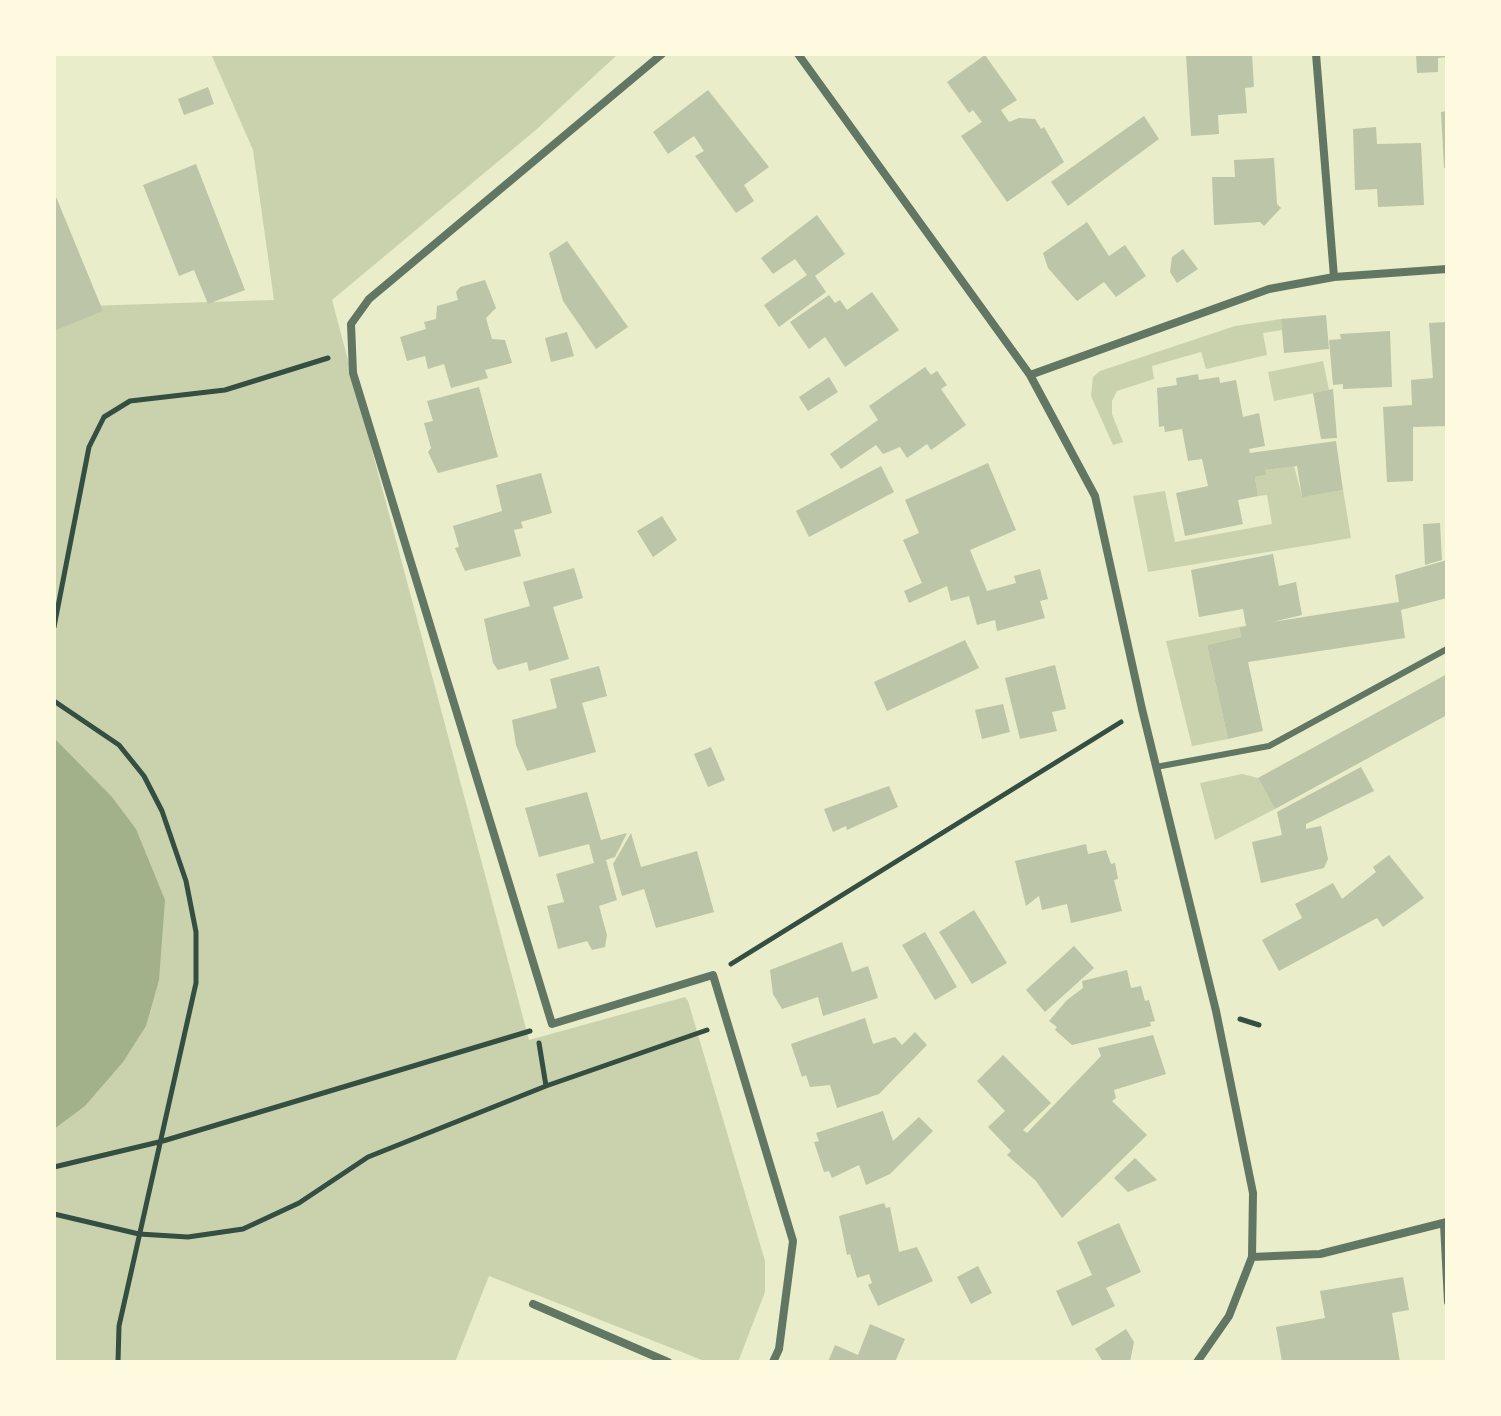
<!DOCTYPE html>
<style>
body{margin:0}
#map{position:relative;width:1501px;height:1416px;overflow:hidden;background:#e9edc9;font-family:"Archivo Narrow",sans-serif}
canvas{display:block}
.frame{position:absolute;inset:0;border:56px solid #fefae0;pointer-events:none}
</style>
<div id="map">
<canvas width="1501" height="1416"></canvas>
<div class="frame"></div>
</div>
<script>
const ctx = document.querySelector('canvas').getContext('2d');
ctx.lineJoin = 'round';
function paint(path, color) {
  ctx.fillStyle = color;
  ctx.fill(path, 'evenodd');
}
function poly(rows) {
  const path = new Path2D();
  for (const r of rows) {
    path.moveTo(r[0], r[1]);
    for (let i = 2; i < r.length; i += 2) path.lineTo(r[i], r[i + 1]);
  }
  return path;
}
function stroke(path, color, width, dash) {
  ctx.strokeStyle = color;
  ctx.lineWidth = width;
  ctx.lineCap = dash ? 'butt' : 'round';
  ctx.setLineDash(dash || []);
  ctx.stroke(path);
}
paint(poly([
 [211,54,618,54,537,129,332,300,529,1040,685,997,688,1001,765,1261,765,1292,738,1362,707,1362,489,1276,455,1362,54,1362,54,307,274,300,253,150],
 [1281,319,1282,330,1263,333,1267,355,1206,369,1201,352,1152,366,1154,379,1117,391,1112,401,1112,414,1123,442,1113,445,1091,396,1093,377,1100,371,1235,326],
 [1323,361,1329,390,1274,401,1268,372],
 [1294,466,1302,496,1343,490,1351,538,1148,572,1133,496,1165,491,1175,542,1272,524,1267,495,1258,496,1255,477,1265,475,1265,470],
 [1239,627,1241,637,1207,645,1228,739,1192,746,1166,641],
 [1242,774,1258,778,1275,809,1215,840,1200,783]
]), '#cad2ad');
paint(poly([
 [54,738,112,797,136,829,165,900,159,980,146,1026,123,1062,85,1106,54,1129]
]), '#a3b18a');
paint(poly([
 [1186,54,1252,54,1254,87,1245,88,1247,113,1218,115,1219,134,1191,136],
 [1416,54,1447,54,1447,57,1438,58,1438,72,1417,73],
 [985,55,1017,100,1001,110,1009,122,1019,118,1035,119,1041,129,1044,127,1064,162,1007,202,961,136,982,122,973,110,969,113,947,82],
 [208,87,214,104,184,115,178,99],
 [708,90,769,167,744,185,754,201,736,213,695,156,704,151,694,136,668,154,653,132],
 [1447,111,1447,168,1444,168,1441,112],
 [1144,116,1159,139,1068,206,1051,182],
 [1376,127,1377,144,1421,143,1424,205,1378,207,1377,189,1355,190,1353,129],
 [1274,158,1277,204,1281,208,1264,226,1260,222,1214,225,1212,177,1235,177,1234,160],
 [196,164,245,290,208,304,194,270,179,276,143,185],
 [54,192,103,311,54,331],
 [817,215,845,254,815,276,826,292,779,327,764,305,807,275,795,259,773,274,761,258],
 [1087,222,1109,256,1125,245,1146,276,1116,297,1104,282,1077,301,1048,268,1043,253],
 [567,241,628,327,596,349,563,301,549,253],
 [1183,249,1198,269,1177,283,1170,272,1172,257],
 [485,280,496,308,486,318,492,339,505,340,512,363,485,370,488,378,451,388,444,364,428,369,425,356,407,361,400,337,426,329,424,322,436,319,437,306,458,300,456,292,460,287],
 [872,292,899,330,845,367,825,337,809,349,790,322,829,295,835,303,840,300,847,310],
 [1326,315,1329,349,1284,353,1281,319],
 [1447,322,1447,426,1413,427,1413,481,1387,482,1383,407,1412,405,1411,380,1433,378,1429,323],
 [1390,331,1392,387,1343,389,1343,384,1333,385,1329,340,1341,339,1340,334],
 [567,332,574,356,551,362,545,338],
 [925,367,931,375,937,371,947,385,941,389,966,425,931,450,927,444,907,458,900,447,883,454,876,445,841,469,830,454,878,420,869,406],
 [1198,374,1199,380,1219,377,1220,383,1236,380,1243,417,1259,413,1265,446,1249,449,1250,453,1336,441,1343,490,1302,497,1297,466,1265,470,1266,475,1255,477,1258,496,1238,500,1243,524,1185,536,1176,493,1208,486,1202,459,1188,461,1182,429,1165,432,1164,426,1159,427,1157,388,1177,385,1176,378],
 [829,377,838,392,808,411,799,397],
 [479,387,498,457,438,473,428,452,431,448,424,423,433,421,427,401],
 [1333,389,1337,438,1321,439,1313,393],
 [988,463,1016,530,970,550,987,591,1016,583,1014,576,1040,569,1048,599,1040,601,1045,618,997,631,995,620,977,625,969,596,951,601,947,586,909,603,904,591,922,583,903,540,919,533,905,500],
 [881,466,894,492,809,537,796,511],
 [541,473,552,513,521,522,523,528,514,530,521,556,465,571,455,548,459,547,453,526,502,511,496,485],
 [662,516,677,540,653,557,637,531],
 [1440,523,1442,560,1425,565,1423,524],
 [1273,554,1279,586,1296,582,1302,615,1272,622,1399,602,1395,575,1447,560,1447,598,1401,610,1405,638,1248,662,1263,731,1228,739,1207,645,1241,637,1239,627,1246,626,1243,609,1199,617,1191,570],
 [574,568,583,598,553,607,569,659,529,671,527,662,498,670,493,663,484,619,530,606,523,582],
 [965,640,979,668,887,711,874,682],
 [1055,665,1066,709,1052,712,1057,731,1020,739,1005,678],
 [599,666,607,696,582,703,596,752,527,771,516,745,512,720,557,708,550,679],
 [1447,674,1447,715,1275,809,1258,778],
 [1003,704,1010,732,982,739,975,710],
 [711,747,725,780,708,787,694,754],
 [1361,767,1374,791,1306,824,1306,829,1321,826,1328,859,1324,868,1261,883,1252,842,1282,835,1277,812],
 [889,786,898,807,847,830,846,826,833,832,824,809],
 [587,792,601,840,627,833,615,857,606,860,617,900,599,906,607,935,605,947,592,950,587,941,558,949,547,906,564,902,556,874,594,863,589,844,539,857,525,808],
 [631,833,641,867,697,851,714,912,656,928,644,889,622,896,613,864],
 [1086,844,1088,854,1106,850,1111,864,1115,863,1118,879,1114,880,1122,911,1071,923,1067,904,1042,910,1039,896,1026,906,1015,861],
 [1389,855,1424,898,1383,927,1377,918,1279,971,1262,940,1302,918,1295,904,1333,883,1342,899,1376,872,1373,867],
 [974,910,1007,963,972,984,939,932],
 [925,932,957,987,935,1000,902,945],
 [842,942,852,972,868,966,878,998,823,1016,818,997,782,1009,773,994,770,970],
 [1074,946,1094,968,1045,1012,1026,990],
 [1127,970,1131,988,1141,986,1145,1001,1149,1000,1155,1021,1150,1022,1151,1026,1072,1045,1055,1030,1057,1027,1049,1021,1067,1000,1083,988,1082,981],
 [865,1018,873,1044,895,1037,902,1045,915,1032,927,1045,879,1094,837,1108,830,1085,810,1087,806,1075,802,1077,791,1044],
 [1153,1035,1166,1074,1114,1090,1116,1098,1112,1101,1147,1135,1062,1218,1036,1181,1007,1155,1011,1151,988,1127,1005,1111,977,1081,1003,1055,1051,1103,1023,1130,1027,1133,1101,1056,1098,1048],
 [883,1111,893,1141,919,1117,933,1131,890,1174,866,1185,859,1165,832,1178,829,1171,824,1172,814,1142,819,1141,816,1133],
 [1135,1158,1157,1180,1128,1192,1114,1178],
 [884,1203,886,1208,890,1207,899,1252,917,1247,933,1281,878,1306,868,1285,872,1283,869,1274,857,1278,850,1254,847,1255,839,1216],
 [1119,1223,1141,1272,1106,1288,1115,1306,1072,1326,1056,1291,1092,1275,1077,1242],
 [978,1266,992,1293,971,1304,957,1277],
 [1403,1277,1409,1310,1392,1313,1400,1362,1282,1362,1276,1327,1325,1318,1320,1291],
 [870,1324,905,1339,895,1362,828,1362,835,1345,858,1355],
 [1126,1329,1134,1342,1130,1362,1103,1362,1095,1349]
]), '#bcc5a7');
stroke(poly([
 [54,627,89,447,104,417,130,401,225,390,328,358],
 [54,701,119,745,144,776,162,811,186,881,196,932,196,983,119,1326,118,1362],
 [731,964,1121,722],
 [1240,1019,1259,1025],
 [539,1043,546,1086],
 [54,1167,163,1141,530,1031],
 [54,1214,139,1234,188,1237,243,1229,299,1203,368,1157,546,1086,707,1030]
]), '#344e41', 5);
stroke(poly([
 [1156,767,1269,746,1447,649],
 [1443,1224,1447,1302]
]), '#617663', 6);
stroke(poly([
 [662,54,369,299,351,324,353,373,552,1024,713,975,793,1241,779,1349,773,1362],
 [798,54,1030,375,1095,496,1142,709,1216,1011,1253,1193,1252,1257,1229,1316,1197,1362],
 [1316,54,1334,277],
 [1030,375,1269,289,1334,277,1447,269],
 [1252,1257,1320,1254,1447,1222],
 [533,1304,668,1362]
]), '#617663', 8);
</script>
